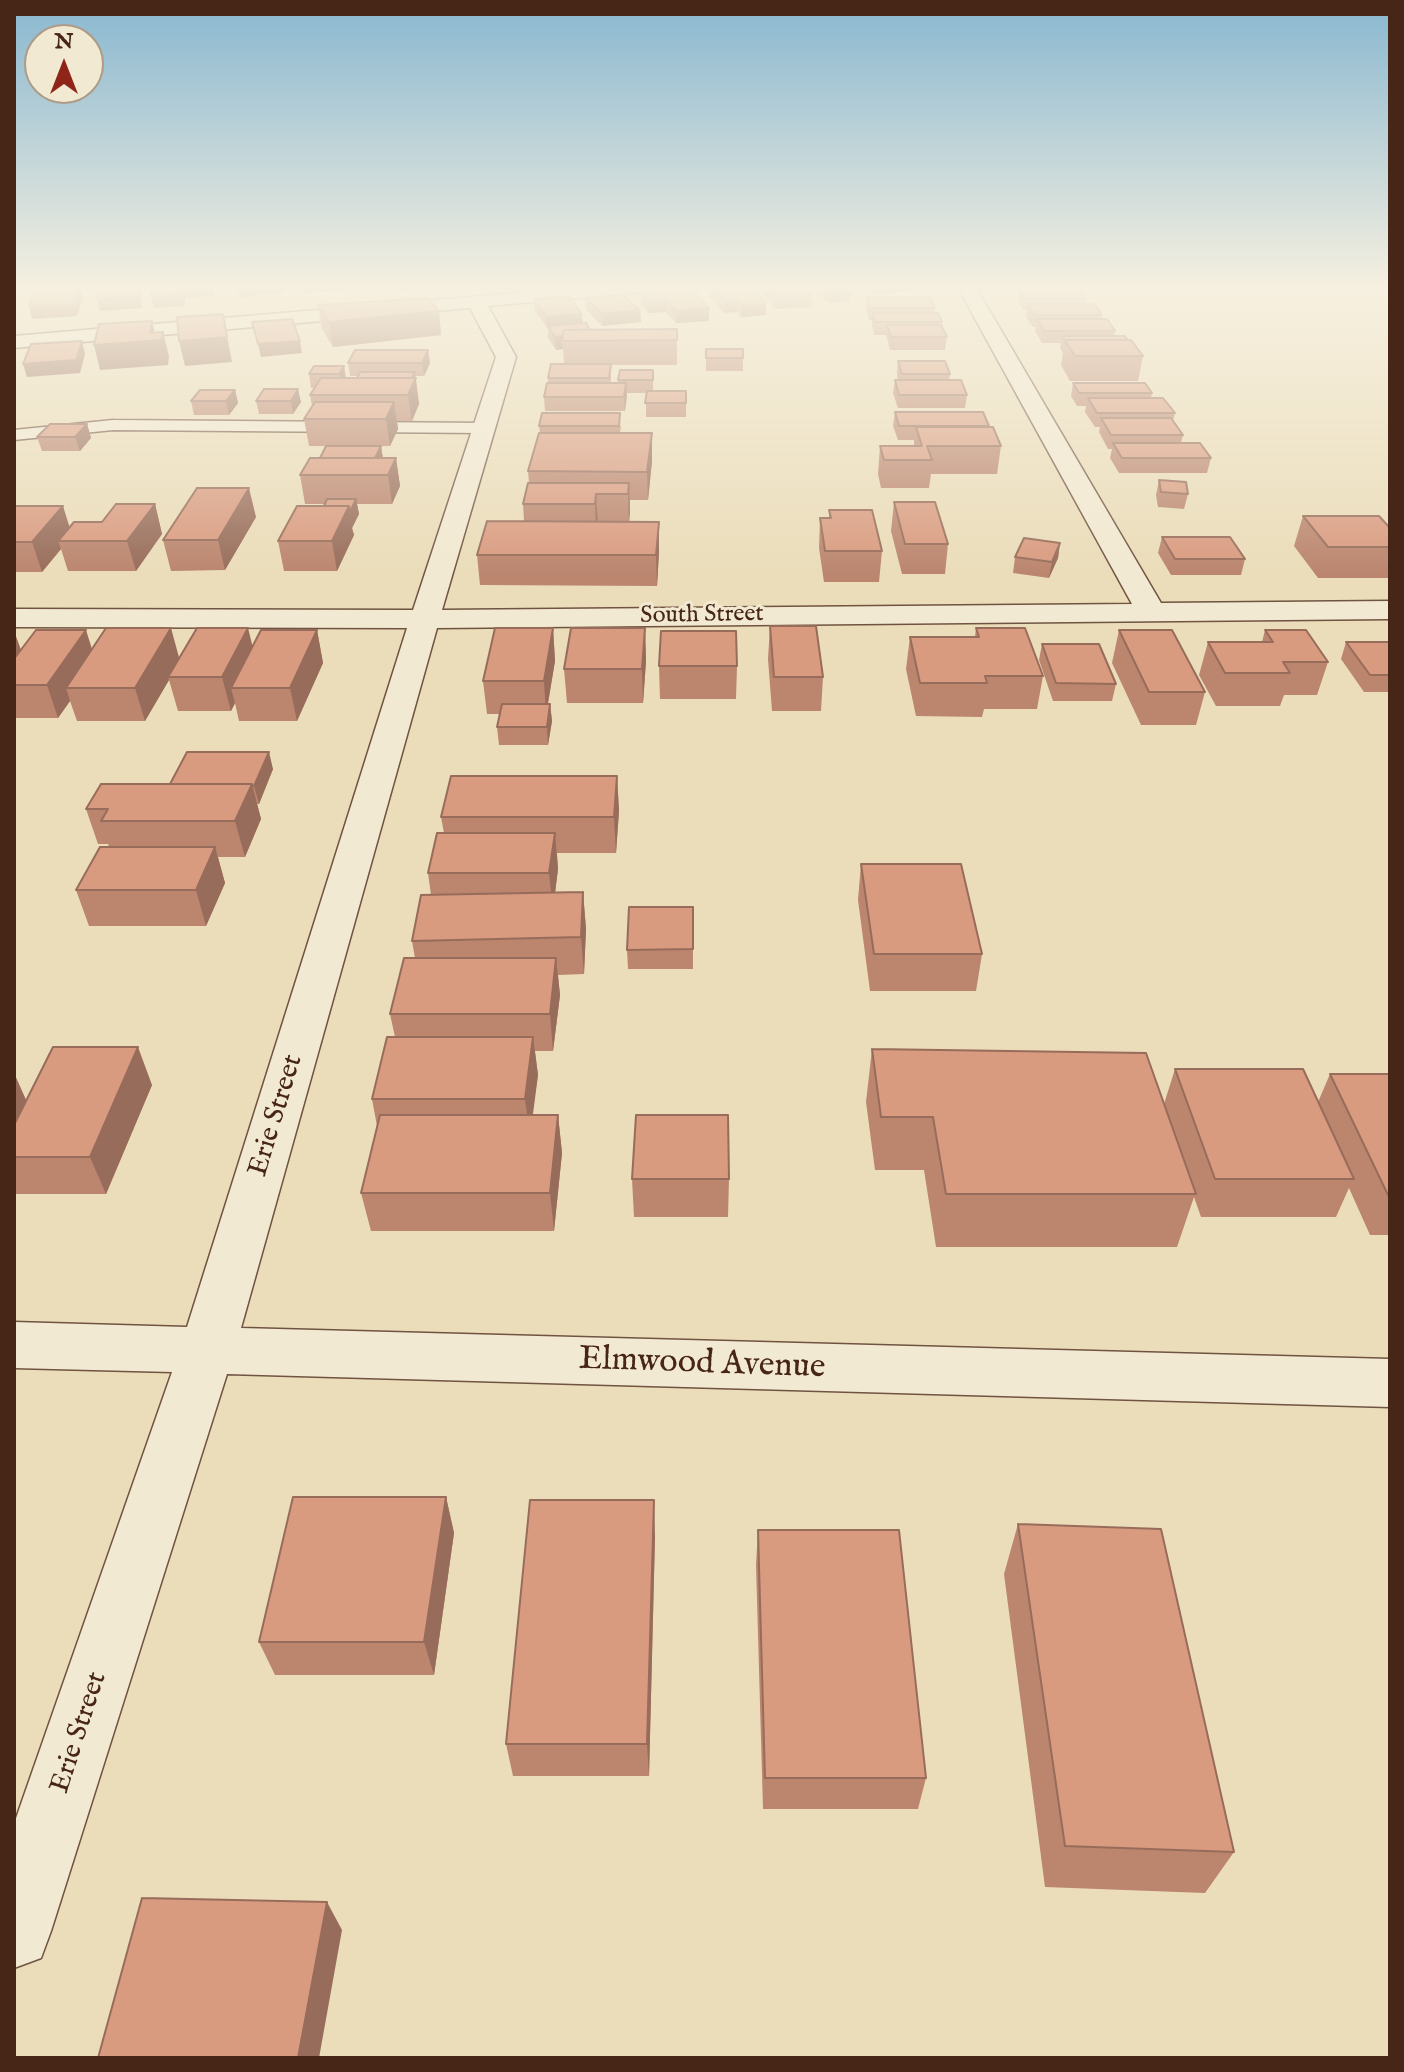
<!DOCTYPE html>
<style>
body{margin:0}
#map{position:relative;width:1404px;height:2072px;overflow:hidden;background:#ebddba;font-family:"IM FELL English",serif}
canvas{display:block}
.frame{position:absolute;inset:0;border:16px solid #472517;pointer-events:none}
.north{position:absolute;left:24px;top:24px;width:80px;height:80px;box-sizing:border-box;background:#f2e9d2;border:2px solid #ae9b87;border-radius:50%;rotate:0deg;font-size:22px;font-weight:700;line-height:32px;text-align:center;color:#472517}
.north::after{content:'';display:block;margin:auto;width:28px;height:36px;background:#8f2418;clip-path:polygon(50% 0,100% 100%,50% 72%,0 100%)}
</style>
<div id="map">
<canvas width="1404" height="2072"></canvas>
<div class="frame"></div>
<div class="north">N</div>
</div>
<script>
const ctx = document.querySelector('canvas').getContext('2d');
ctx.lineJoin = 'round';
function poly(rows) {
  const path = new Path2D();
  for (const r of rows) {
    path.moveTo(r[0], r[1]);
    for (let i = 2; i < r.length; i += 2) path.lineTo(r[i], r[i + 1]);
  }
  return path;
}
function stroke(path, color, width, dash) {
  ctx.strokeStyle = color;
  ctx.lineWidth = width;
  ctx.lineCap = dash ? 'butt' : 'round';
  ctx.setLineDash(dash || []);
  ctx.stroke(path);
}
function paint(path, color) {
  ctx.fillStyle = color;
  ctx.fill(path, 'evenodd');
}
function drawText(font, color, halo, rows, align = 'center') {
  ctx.font = font + ' "IM FELL English",serif';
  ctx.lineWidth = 6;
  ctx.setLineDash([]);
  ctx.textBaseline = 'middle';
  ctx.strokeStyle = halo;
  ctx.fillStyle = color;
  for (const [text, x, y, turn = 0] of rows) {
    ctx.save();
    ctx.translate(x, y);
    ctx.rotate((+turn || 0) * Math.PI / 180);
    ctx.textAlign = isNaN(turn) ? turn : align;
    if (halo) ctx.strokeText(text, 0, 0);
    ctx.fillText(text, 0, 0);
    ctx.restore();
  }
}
const lane = poly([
 [113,420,483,423,491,428,483,433,113,430,14,440,14,430,113,420]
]);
const street = poly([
 [597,286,668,286,659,291,488,306,516,357,442,610,1132,604,957,286,975,286,1161,603,1390,601,1390,619,437,628,241,1328,1390,1359,1390,1407,227,1374,51,1931,41,1958,14,1968,14,1824,172,1372,14,1368,14,1322,187,1327,407,628,14,627,14,609,413,610,496,357,470,308,14,348,14,336,597,286]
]);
stroke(lane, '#705340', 3);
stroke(street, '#705340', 3);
paint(lane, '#f2e9d2');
paint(street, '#f2e9d2');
paint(poly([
 [234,286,284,286,285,292,240,297],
 [709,286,750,286,766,315,741,317,737,312,724,313,709,296],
 [762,286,804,286,806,287,806,286,853,286,852,296,849,296,849,301,830,303,808,290,812,295,812,307,775,309,761,292],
 [865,286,910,286,910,291,876,294],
 [1377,286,1390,286,1390,289,1381,289],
 [691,289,709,321,676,323,666,312,648,313,641,305,641,293],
 [1019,289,1086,298,1085,304,1102,315,1101,319,1115,331,1114,336,1128,340,1143,356,1138,381,1070,381,1061,365,1063,353,1060,348,1061,343,1042,343,1035,331,1036,327,1033,327,1026,317,1027,310,1023,310,1017,300],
 [867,297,935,308,934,313,942,322,942,325,947,337,945,350,890,350,886,335,874,335,872,325,872,320,869,320,866,309],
 [585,298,640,310,641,322,602,326,586,310],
 [534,299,582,323,590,330,677,329,677,365,611,365,611,383,618,383,618,380,653,370,653,391,686,391,686,417,646,417,646,393,626,393,625,411,545,411,544,397,548,383,548,378,564,364,563,349,556,350,548,338,548,329,535,311],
 [318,305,439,311,441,335,333,347,322,329],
 [706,349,743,358,743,371,706,371],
 [428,350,430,363,424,376,415,376,419,404,412,421,397,421,398,429,390,446,381,446,383,458,396,458,400,486,392,504,357,504,359,514,352,528,354,535,337,571,284,571,278,541,325,504,305,504,300,475,320,458,326,446,309,446,304,419,312,406,310,395,315,388,311,388,309,374,344,366,346,378,357,378,358,376,350,376,348,363],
 [898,361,950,374,949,380,967,395,965,408,898,408,893,393,895,380,898,380,897,374],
 [1073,383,1152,393,1151,398,1175,413,1173,421,1183,435,1181,443,1211,458,1207,473,1119,473,1110,458,1112,449,1108,449,1099,432,1100,427,1095,427,1085,412,1086,406,1077,406,1071,396],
 [264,389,301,402,293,414,259,414,256,401],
 [235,390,238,403,229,415,194,415,191,401],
 [895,412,989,426,1001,446,997,474,931,474,929,488,881,488,878,474,880,446,914,446,914,440,898,440,893,426],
 [542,413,621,426,620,433,652,433,652,461,648,500,630,500,629,522,659,522,659,552,657,586,480,585,477,555,524,521,523,504,529,483,528,471,540,433,539,426],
 [87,424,91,438,80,451,42,451,37,437],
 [1159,480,1188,494,1184,509,1158,507,1156,495],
 [894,502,948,544,945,574,902,574,891,531],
 [155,504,162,534,136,571,68,571,61,549,42,572,14,572,14,506,70,527,102,522],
 [829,510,882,551,879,582,824,582,819,548,820,518,829,518],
 [1303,516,1390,528,1390,578,1318,578,1294,546],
 [256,517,225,570,171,571,163,540],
 [1162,537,1245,559,1241,575,1171,575,1158,553],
 [1060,543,1058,558,1049,578,1013,573,1015,557],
 [770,626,823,677,821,711,772,711,768,659],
 [553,628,555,661,548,704,550,704,552,721,548,745,499,745,497,727,500,714,487,714,483,681],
 [645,628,646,661,643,703,567,703,564,669],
 [976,628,1043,676,1037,709,984,709,982,717,916,716,906,669,910,637,975,637],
 [317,630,323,663,297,721,239,721,235,703,231,711,178,711,169,680,145,721,77,721,70,701,58,718,14,718,14,631,21,650,92,650,179,659,253,646],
 [1119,630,1205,692,1196,725,1141,725,1112,663],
 [1265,630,1328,662,1317,695,1284,695,1280,706,1216,706,1199,675,1208,642,1262,642],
 [1346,642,1390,642,1390,692,1364,692,1341,659],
 [1042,644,1116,684,1112,701,1053,701,1039,660],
 [659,666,737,666,736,699,660,699],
 [273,769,259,804,257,804,261,819,245,857,218,857,225,883,206,926,89,926,76,890,109,847,108,844,98,844,86,809,170,784],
 [617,776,619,811,616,853,557,853,558,869,555,893,583,892,586,929,584,974,558,975,560,995,553,1051,535,1051,538,1075,532,1115,558,1115,562,1153,554,1231,371,1231,361,1193,377,1126,372,1099,395,1037,390,1014,415,958,412,941,431,895,428,873,444,833,441,817],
 [861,864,982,954,976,991,870,991,858,900],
 [693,907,693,969,628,969,627,950],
 [872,1049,1164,1104,1175,1069,1318,1102,1330,1074,1390,1074,1390,1235,1370,1235,1349,1188,1336,1217,1201,1217,1194,1197,1177,1247,936,1247,924,1170,875,1170,866,1102],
 [14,1073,26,1101,152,1085,106,1194,16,1194,14,1190],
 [632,1179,729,1179,728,1217,634,1217],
 [446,1497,454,1533,434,1675,275,1675,259,1642],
 [1018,1524,1234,1852,1205,1893,1045,1887,1004,1574],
 [758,1530,926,1778,918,1809,763,1809,756,1565],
 [655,1536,649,1776,513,1776,506,1744]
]), '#bb856e');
paint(poly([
 [79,286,83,297,77,316,32,319,29,306],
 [141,286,142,308,100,311,97,299],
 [182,286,213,286,214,296,185,298,185,306,154,308,151,296],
 [238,286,284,286,285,292,240,297],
 [301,286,340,286,341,291,302,293],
 [373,286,399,286,399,288,373,290],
 [399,286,434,286,434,289,400,291],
 [843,286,853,286,852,296,849,296,849,301,830,303,830,291],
 [877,286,910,286,910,291,876,294],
 [666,300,666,312,648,313,647,301],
 [737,300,737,312,724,313,725,301],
 [766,303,766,315,741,317,742,305],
 [709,308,709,321,676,323,676,311],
 [640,310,641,322,602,326,602,314],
 [439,311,441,335,333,347,329,322],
 [223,314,232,362,185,366,179,341],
 [582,314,583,326,548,326,547,329,546,317],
 [152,321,157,341,163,332,169,356,168,365,100,370,94,345,150,333],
 [593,334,562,341,563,349,556,350,555,337],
 [82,341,85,354,80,373,27,377,23,364],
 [300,341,302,353,261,357,258,344],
 [428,350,430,363,424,376,422,363],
 [344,366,346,380,341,388,339,374],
 [415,372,419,404,412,421,408,395,409,385],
 [626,383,627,396,625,411,624,397],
 [298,389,301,402,293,414,291,401],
 [235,390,238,403,229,415,226,401],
 [394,402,398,429,390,446,386,419],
 [87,424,91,438,80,451,75,437],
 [652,433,652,461,648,500,647,472],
 [381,446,383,460,372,465],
 [396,458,400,486,392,504,388,475],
 [629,483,630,512,629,523,628,494],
 [249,488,256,517,225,570,218,540],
 [596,494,598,523,596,534,595,504],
 [356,499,359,514,352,528,354,535,337,571,332,541,349,506],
 [155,504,162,534,136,571,127,541],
 [63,506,72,535,58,541,61,549,42,572,32,542],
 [659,522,659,552,657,586,656,555],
 [1060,543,1058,558,1049,578,1052,562],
 [171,628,180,661,168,677,169,680,145,721,135,688],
 [248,628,256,660,231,688,235,703,231,711,222,677],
 [553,628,555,661,546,714,544,681],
 [645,628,646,661,643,703,642,669],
 [86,630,96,662,66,688,70,701,58,718,47,685],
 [317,630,323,663,297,721,290,688],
 [14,631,24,659,14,672],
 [550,704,552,721,548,745,547,727],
 [269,752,273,769,259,804,254,786],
 [617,776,619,811,616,853,614,817],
 [252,784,261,819,245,857,235,821],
 [555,833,558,869,553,909,549,873],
 [215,847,225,883,206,926,196,890],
 [583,892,586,929,584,974,581,937],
 [556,958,560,995,553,1051,550,1014],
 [533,1037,538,1075,530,1137,525,1099],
 [138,1047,152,1085,106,1194,90,1157],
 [14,1073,27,1102,14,1128],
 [558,1115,562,1153,554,1231,550,1193],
 [446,1497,454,1533,434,1675,424,1642],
 [654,1500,655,1536,649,1776,647,1744],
 [327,1902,342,1930,319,2058,298,2058]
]), '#986c5a');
const building = poly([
 [79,286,73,304,29,306,36,288,79,286],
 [98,286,139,286,139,296,97,299,98,286],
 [151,286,189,286,182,286,183,294,151,296,151,286],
 [711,286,750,286,766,303,742,305,737,300,725,301,711,286],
 [767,286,804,286,812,295,776,297,767,286],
 [822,286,844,286,850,289,830,291,822,286],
 [691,289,709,308,676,311,666,300,647,301,641,293,691,289],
 [1019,289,1079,289,1086,298,1024,298,1019,289],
 [622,295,640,310,602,314,585,298,622,295],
 [569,296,582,314,546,317,534,299,569,296],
 [867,297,930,297,935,308,870,308,867,297],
 [427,298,439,311,329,322,318,305,427,298],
 [1028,304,1094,304,1102,315,1034,315,1028,304],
 [873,313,938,313,942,322,875,322,873,313],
 [223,314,227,337,179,341,177,317,223,314],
 [292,319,300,341,258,344,252,322,292,319],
 [1037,319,1107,319,1115,331,1044,331,1037,319],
 [152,321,150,333,163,332,162,340,94,345,99,324,152,321],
 [586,323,590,330,564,330,563,336,555,337,548,326,586,323],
 [887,325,941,325,947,337,891,337,887,325],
 [677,329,677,340,562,341,564,330,677,329],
 [1062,336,1125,336,1128,340,1065,340,1069,347,1062,336],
 [1065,340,1131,340,1143,356,1075,356,1065,340],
 [82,341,76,360,23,364,31,344,82,341],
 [706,349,743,349,743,358,706,358,706,349],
 [355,350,428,350,422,363,348,363,355,350],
 [898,361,945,361,950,374,902,374,898,361],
 [551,364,611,364,609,378,548,378,551,364],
 [314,366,344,366,339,374,309,374,314,366],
 [620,370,653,370,653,380,618,380,620,370],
 [360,372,415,372,412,378,357,378,360,372],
 [321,378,416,378,408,395,310,395,321,378],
 [895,380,961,380,967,395,899,395,895,380],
 [547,383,626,383,624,397,544,397,547,383],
 [1073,383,1145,383,1152,393,1079,393,1073,383],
 [264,389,298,389,291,401,256,401,264,389],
 [200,390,235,390,226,401,191,401,200,390],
 [647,391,686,391,686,403,645,403,647,391],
 [1088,398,1163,398,1175,413,1097,413,1088,398],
 [315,402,394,402,386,419,304,419,315,402],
 [895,412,983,412,989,426,899,426,895,412],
 [542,413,620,413,619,426,539,426,542,413],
 [1101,418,1171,418,1183,435,1111,435,1101,418],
 [50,424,87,424,75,437,37,437,50,424],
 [916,427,993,427,1001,446,927,446,932,460,884,460,880,446,922,446,916,427],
 [539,433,652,433,647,472,528,471,539,433],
 [1113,443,1200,443,1211,458,1122,458,1113,443],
 [326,446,381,446,375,458,320,458,326,446],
 [310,458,396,458,388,475,300,475,310,458],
 [1159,480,1186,482,1188,494,1161,492,1159,480],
 [528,483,629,483,628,494,596,494,595,504,523,504,528,483],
 [197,488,249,488,218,540,163,540,197,488],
 [327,499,356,499,350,512,349,506,324,506,327,499],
 [894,502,935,502,948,544,905,544,894,502],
 [116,504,155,504,127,541,58,541,74,522,102,522,116,504],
 [14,506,63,506,32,542,14,542,14,506],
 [297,506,349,506,332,541,278,541,297,506],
 [829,510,872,510,882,551,825,551,820,518,831,518,829,510],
 [1303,516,1379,516,1390,528,1390,547,1328,547,1303,516],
 [487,521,659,522,656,555,477,555,487,521],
 [1162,537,1230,537,1245,559,1175,559,1162,537],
 [1024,538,1060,543,1052,562,1015,557,1024,538],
 [770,626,816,626,823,677,774,677,770,626],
 [106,628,171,628,135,688,66,688,106,628],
 [197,628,248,628,222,677,168,677,197,628],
 [495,628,553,628,544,681,483,681,495,628],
 [571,628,645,628,642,669,564,669,571,628],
 [976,628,1025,628,1043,676,985,676,987,683,920,683,910,637,979,637,976,628],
 [36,630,86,630,47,685,14,685,14,659,36,630],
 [261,630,317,630,290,688,231,688,261,630],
 [1119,630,1172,630,1205,692,1149,692,1119,630],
 [1265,630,1306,630,1328,662,1283,662,1290,673,1225,673,1208,642,1273,642,1265,630],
 [661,631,736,631,737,666,659,666,661,631],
 [1346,642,1390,642,1390,675,1370,675,1346,642],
 [1042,644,1099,644,1116,684,1056,683,1042,644],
 [502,704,550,704,547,727,497,727,502,704],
 [187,752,269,752,254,786,252,786,252,784,170,784,187,752],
 [451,776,617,776,614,817,441,817,451,776],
 [101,784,252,784,235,821,101,821,108,809,86,809,101,784],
 [437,833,555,833,549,873,428,873,437,833],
 [100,847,215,847,196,890,76,890,100,847],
 [861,864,961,864,982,954,874,954,861,864],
 [583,892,581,937,412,941,421,895,583,892],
 [629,907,693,907,693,949,627,950,629,907],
 [404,958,556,958,550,1014,390,1014,404,958],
 [387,1037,533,1037,525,1099,372,1099,387,1037],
 [53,1047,138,1047,90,1157,14,1157,14,1125,53,1047],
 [872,1049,1146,1053,1196,1194,946,1194,933,1117,881,1117,872,1049],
 [1175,1069,1303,1069,1354,1179,1215,1179,1175,1069],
 [1330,1074,1390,1074,1390,1197,1389,1197,1330,1074],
 [380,1115,558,1115,550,1193,361,1193,380,1115],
 [636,1115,728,1115,729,1179,632,1179,636,1115],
 [293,1497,446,1497,424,1642,259,1642,293,1497],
 [530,1500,654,1500,647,1744,506,1744,530,1500],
 [1018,1524,1161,1529,1234,1852,1065,1846,1018,1524],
 [758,1530,899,1530,926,1778,765,1778,758,1530],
 [142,1898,327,1902,298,2058,98,2058,142,1898]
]);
paint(building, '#d99b80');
stroke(building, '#986c5a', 2);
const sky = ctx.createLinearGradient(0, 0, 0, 576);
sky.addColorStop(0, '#88b7d0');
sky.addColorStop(0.5, '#f6f0e0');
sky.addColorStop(1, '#f6f0e000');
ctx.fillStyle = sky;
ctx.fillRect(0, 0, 1404, 576);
drawText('24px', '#472517', '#f2e9d2', [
 ["South Street",702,616,-1]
]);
drawText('28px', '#472517', '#f2e9d2', [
 ["Erie Street",277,1116,-73],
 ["Erie Street",80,1733,-72]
]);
drawText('34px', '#472517', '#f2e9d2', [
 ["Elmwood Avenue",702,1365,2]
]);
</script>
